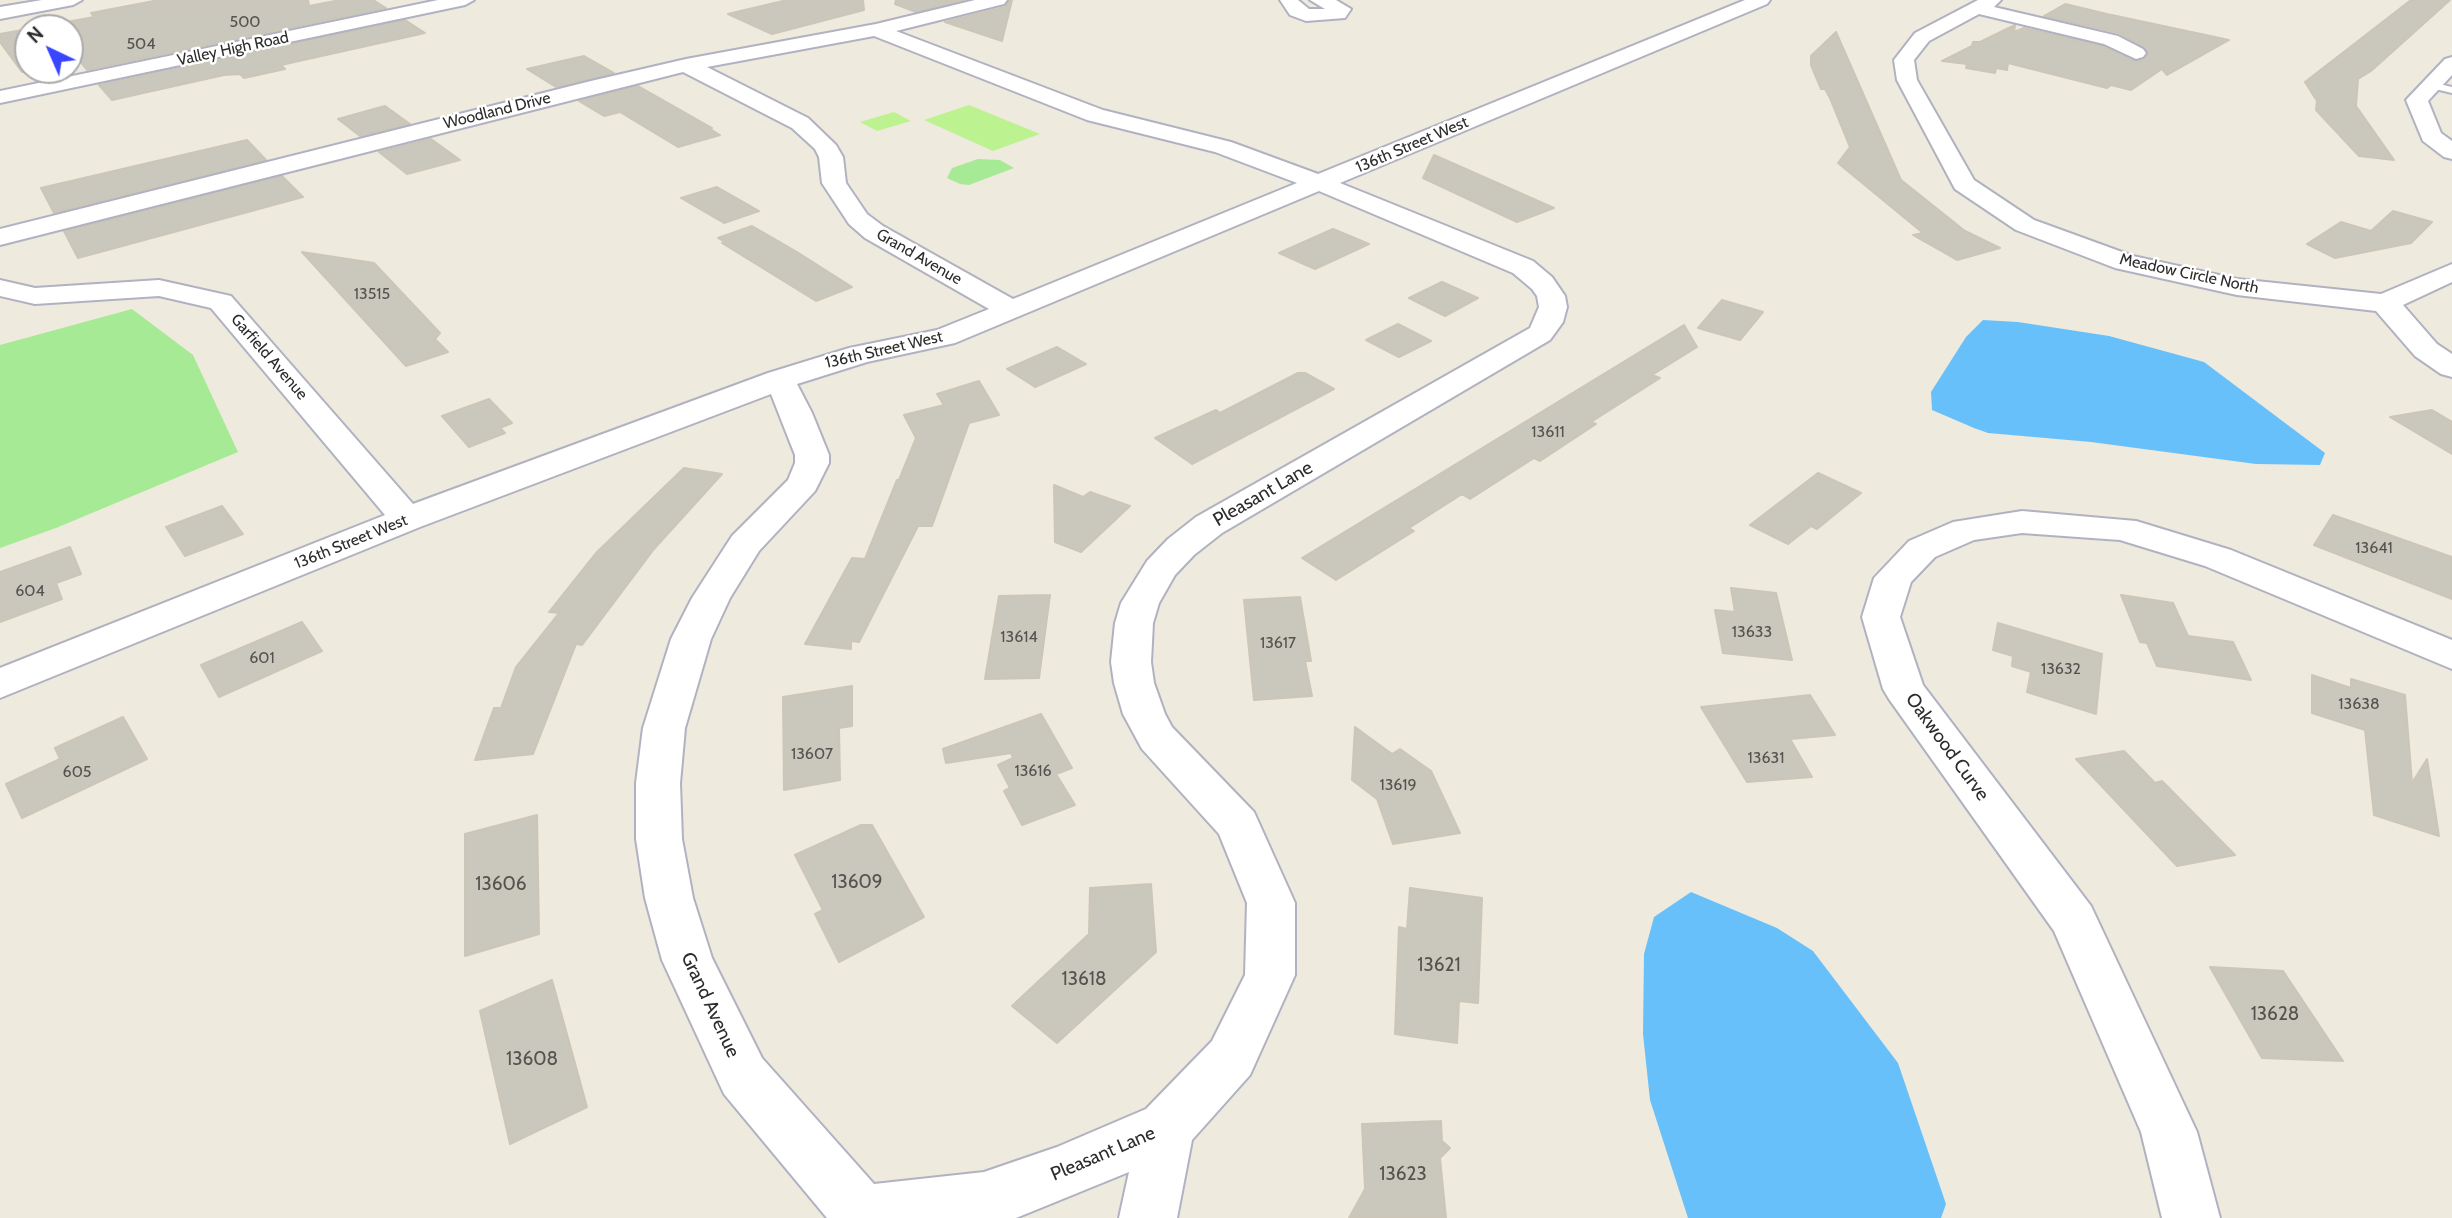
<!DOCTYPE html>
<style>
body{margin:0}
#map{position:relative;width:2452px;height:1218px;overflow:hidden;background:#efeade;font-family:Cabin,sans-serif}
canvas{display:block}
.north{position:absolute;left:14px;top:14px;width:70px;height:70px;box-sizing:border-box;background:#fff;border:2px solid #ababab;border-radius:50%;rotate:316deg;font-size:19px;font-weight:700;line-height:28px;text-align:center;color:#2c2c2c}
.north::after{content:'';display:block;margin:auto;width:24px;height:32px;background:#3a45ff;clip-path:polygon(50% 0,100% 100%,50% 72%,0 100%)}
</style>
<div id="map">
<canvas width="2452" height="1218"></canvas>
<div class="north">N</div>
</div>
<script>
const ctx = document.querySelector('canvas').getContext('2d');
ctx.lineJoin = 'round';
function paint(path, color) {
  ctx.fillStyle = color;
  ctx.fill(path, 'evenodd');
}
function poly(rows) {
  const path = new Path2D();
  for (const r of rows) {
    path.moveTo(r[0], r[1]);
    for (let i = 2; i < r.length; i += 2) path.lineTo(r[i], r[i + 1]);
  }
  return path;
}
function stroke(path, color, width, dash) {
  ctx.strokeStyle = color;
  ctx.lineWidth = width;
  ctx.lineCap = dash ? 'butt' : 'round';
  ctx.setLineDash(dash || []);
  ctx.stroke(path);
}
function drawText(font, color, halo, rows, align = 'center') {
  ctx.font = font + ' Cabin,sans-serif';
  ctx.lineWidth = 5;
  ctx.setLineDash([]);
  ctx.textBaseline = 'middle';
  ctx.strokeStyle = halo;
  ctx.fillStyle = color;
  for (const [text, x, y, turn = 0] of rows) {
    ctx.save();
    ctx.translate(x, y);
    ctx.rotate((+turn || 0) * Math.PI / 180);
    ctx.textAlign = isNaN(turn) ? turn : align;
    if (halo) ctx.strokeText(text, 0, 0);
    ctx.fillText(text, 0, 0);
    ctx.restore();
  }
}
paint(poly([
 [978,159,1000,160,1014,168,969,185,960,184,947,178,952,168],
 [132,309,193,355,238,452,56,528,0,548,0,345]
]), '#a7ea95');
paint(poly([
 [969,105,1040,134,993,151,924,120],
 [894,112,911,121,877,131,860,122]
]), '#bcf290');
paint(poly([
 [1983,320,2018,322,2109,336,2204,362,2325,453,2320,465,2256,464,2091,442,1988,433,1974,428,1932,410,1931,392,1966,337],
 [1691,892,1777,928,1813,951,1898,1063,1946,1204,1941,1218,1688,1218,1650,1100,1643,1034,1644,954,1654,917]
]), '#68c0fa');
const building = poly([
 [159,0,308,0,309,6,340,0,373,0,386,8,87,70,79,60,70,62,70,28,34,28,94,17,91,13,159,0],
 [787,0,863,0,864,10,772,34,728,14,787,0],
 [896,0,964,0,916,12,895,4,896,0],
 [1010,0,1012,0,1002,41,945,22,1005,7,1010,0],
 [2411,0,2450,0,2371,71,2358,79,2356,106,2394,160,2359,156,2316,110,2317,101,2305,82,2411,0],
 [2065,4,2107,14,2229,40,2167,75,2162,69,2131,90,2111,85,2107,88,2008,63,2007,70,1996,68,1995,73,1966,68,1967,64,1942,61,1972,46,1973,42,1980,42,2015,25,2014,32,2024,28,2103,46,2135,61,2144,60,2148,55,2144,47,2119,33,2044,16,2065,4],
 [405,20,425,33,281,65,285,69,244,78,240,74,224,75,112,100,99,85,405,20],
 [28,29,28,70,31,70,22,72,0,42,0,34,28,29],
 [1836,32,1901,180,1965,231,2000,248,1957,260,1913,235,1923,233,1838,163,1850,147,1830,98,1825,89,1821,89,1811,65,1811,56,1836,32],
 [584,56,614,73,556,87,527,69,584,56],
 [638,86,712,128,710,129,720,135,678,147,620,112,604,116,579,101,638,86],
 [385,106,410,124,360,136,338,119,385,106],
 [431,139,460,160,407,174,379,152,431,139],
 [247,140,266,160,54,213,41,188,247,140],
 [1434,155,1554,208,1517,222,1423,178,1434,155],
 [282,176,303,197,78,258,64,231,282,176],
 [717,187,759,211,724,223,681,198,717,187],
 [2393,211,2432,222,2411,243,2335,258,2307,244,2341,222,2371,231,2393,211],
 [752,226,797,252,852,287,816,301,722,243,725,242,718,238,752,226],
 [1333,229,1369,244,1315,269,1279,253,1333,229],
 [302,252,374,263,440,333,435,339,448,352,406,366,302,252],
 [1442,282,1478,298,1445,316,1409,298,1442,282],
 [1722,300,1763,312,1740,340,1698,328,1722,300],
 [1398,324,1431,341,1399,357,1366,340,1398,324],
 [1684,325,1697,347,1652,375,1660,378,1591,422,1596,424,1540,461,1534,458,1470,499,1462,494,1409,528,1414,531,1336,580,1302,558,1684,325],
 [1057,347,1086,364,1035,387,1007,369,1057,347],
 [1298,373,1305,373,1334,389,1192,464,1155,438,1216,410,1220,413,1298,373],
 [979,381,999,415,969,423,932,526,918,526,859,642,851,641,851,649,805,644,852,558,865,559,897,480,899,480,916,438,904,415,944,405,937,394,979,381],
 [489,399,512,423,500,428,505,433,469,447,442,416,489,399],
 [2432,410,2452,422,2452,454,2390,417,2432,410],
 [684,468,722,474,654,549,582,645,576,644,533,754,475,760,494,708,501,708,516,667,559,613,549,612,596,553,684,468],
 [1818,473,1861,493,1817,529,1811,526,1788,544,1750,525,1818,473],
 [1054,485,1083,497,1090,492,1130,506,1081,552,1055,542,1054,485],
 [222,506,243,534,185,556,166,527,222,506],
 [2333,515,2452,557,2452,599,2314,545,2333,515],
 [70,547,81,574,56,583,62,599,0,622,0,572,70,547],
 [1731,588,1776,593,1792,660,1723,653,1715,610,1735,612,1731,588],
 [1050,595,1039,678,985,679,999,596,1050,595],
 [2121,595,2173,603,2188,636,2233,642,2251,680,2157,666,2147,643,2140,642,2121,595],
 [1300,597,1311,661,1305,661,1312,696,1254,700,1244,600,1300,597],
 [302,622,322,651,219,697,201,665,302,622],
 [1998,623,2102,654,2096,714,2027,692,2031,672,2012,666,2013,656,1993,650,1998,623],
 [2312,675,2351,688,2351,679,2405,695,2412,783,2427,759,2439,836,2374,815,2365,730,2312,713,2312,675],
 [852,686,852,726,839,728,840,780,784,790,783,697,852,686],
 [1810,695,1835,735,1790,739,1812,777,1747,782,1701,707,1810,695],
 [1041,714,1072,768,1056,774,1075,805,1022,825,1004,791,1010,788,998,765,1013,758,1011,753,946,763,943,749,1041,714],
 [123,717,147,759,22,818,6,784,60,759,55,748,123,717],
 [1355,727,1392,754,1400,749,1431,771,1460,833,1393,844,1377,799,1352,780,1355,727],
 [2124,751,2155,783,2162,781,2235,855,2177,866,2076,759,2124,751],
 [537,815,539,934,465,956,465,834,537,815],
 [861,825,872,825,924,917,839,962,815,914,823,910,795,855,861,825],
 [1151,884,1156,952,1057,1043,1012,1006,1089,934,1090,888,1151,884],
 [1410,888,1482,898,1478,1003,1459,1001,1457,1043,1395,1034,1399,927,1407,929,1410,888],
 [2210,967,2283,971,2343,1061,2262,1058,2210,967],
 [552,980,587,1107,510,1144,480,1011,552,980],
 [1441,1121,1442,1141,1450,1148,1440,1158,1446,1218,1349,1218,1365,1189,1362,1124,1441,1121]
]);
paint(building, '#cac8bc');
stroke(building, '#cbc6b7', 2);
const service = poly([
 [2431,82,2452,87,2452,93,2427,87,2427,83,2431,82]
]);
const minor = poly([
 [42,0,82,0,73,5,0,19,0,7,42,0],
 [438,0,474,0,465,5,0,103,0,91,438,0],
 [975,0,1007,0,1004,4,896,31,1103,110,1231,142,1318,174,1745,0,1770,0,1767,4,1340,183,1533,261,1552,277,1565,296,1567,307,1563,322,1550,340,1222,533,1194,555,1175,575,1159,603,1153,623,1151,662,1154,683,1165,714,1172,727,1254,812,1295,903,1295,975,1250,1075,1192,1140,1177,1218,1119,1218,1129,1172,1016,1218,827,1218,724,1094,662,960,645,898,636,839,636,783,643,728,671,639,692,598,732,536,788,480,795,463,795,455,771,394,420,527,0,698,0,668,385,515,211,308,159,296,35,304,0,296,0,280,35,288,159,280,231,296,413,504,768,373,849,348,937,330,989,309,865,238,849,224,822,183,819,157,815,149,792,128,683,72,0,245,0,229,591,81,686,59,876,24,975,0],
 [874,36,1087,120,1215,152,1297,183,1013,299,883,226,867,214,846,183,843,157,836,145,808,118,707,67,874,36],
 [1319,191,1513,273,1532,289,1537,296,1539,307,1530,328,1196,517,1168,539,1147,561,1121,603,1115,623,1111,662,1114,683,1123,714,1142,749,1219,834,1247,903,1245,975,1212,1041,1146,1109,1057,1147,984,1172,874,1184,762,1058,712,958,693,898,682,839,680,783,685,728,711,639,730,598,759,551,815,491,829,463,829,455,812,413,797,384,867,362,955,343,1319,191],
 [1280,0,1298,0,1309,9,1325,9,1310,0,1336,0,1351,9,1345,18,1306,21,1290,15,1280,0],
 [1978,0,2001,0,1994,7,2118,36,2143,49,2146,53,2143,57,2136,59,2104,44,1979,14,1929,41,1914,60,1917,80,1974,180,2034,220,2133,256,2237,279,2381,294,2452,264,2452,282,2403,305,2437,344,2452,354,2452,377,2441,374,2415,356,2376,311,2237,295,2115,268,2016,230,1955,189,1897,80,1894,60,1915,33,1978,0],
 [2452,57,2452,75,2428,101,2441,133,2452,141,2452,159,2444,157,2423,141,2406,100,2445,59,2452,57],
 [2022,511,2136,521,2231,550,2452,640,2452,669,2205,566,2120,540,2022,533,1974,540,1935,557,1911,582,1900,617,1923,685,2091,906,2197,1132,2220,1218,2162,1218,2141,1132,2054,931,1889,699,1883,689,1862,617,1874,578,1909,541,1953,522,2022,511]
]);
stroke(service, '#b1b2c1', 4);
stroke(minor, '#b1b2c1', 4);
paint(service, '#fff');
paint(minor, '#fff');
drawText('16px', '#545350', null, [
 ["500",245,22],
 ["504",141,44],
 ["13515",372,294],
 ["13611",1548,432],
 ["13641",2374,548],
 ["604",30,591],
 ["13633",1752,632],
 ["13614",1019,637],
 ["13617",1278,643],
 ["601",262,658],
 ["13632",2061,669],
 ["13638",2359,704],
 ["13607",812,754],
 ["13631",1766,758],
 ["13616",1033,771],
 ["605",77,772],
 ["13619",1398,785]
]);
drawText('16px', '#2c2c2c', '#fff', [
 ["Valley High Road",233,49,-12],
 ["Woodland Drive",497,111,-14],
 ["136th Street West",1412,145,-23],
 ["Grand Avenue",919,257,30],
 ["Meadow Circle North",2189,274,12],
 ["136th Street West",884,350,-13],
 ["Garfield Avenue",269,357,49],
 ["136th Street West",351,542,-22]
]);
drawText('19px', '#2c2c2c', '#fff', [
 ["Pleasant Lane",1263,494,-30],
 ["Oakwood Curve",1947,747,54],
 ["Grand Avenue",710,1005,65],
 ["Pleasant Lane",1103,1154,-23]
]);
drawText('19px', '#545350', null, [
 ["13609",857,882],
 ["13606",501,884],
 ["13621",1439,965],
 ["13618",1084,979],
 ["13628",2275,1014],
 ["13608",532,1059],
 ["13623",1403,1174]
]);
</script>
